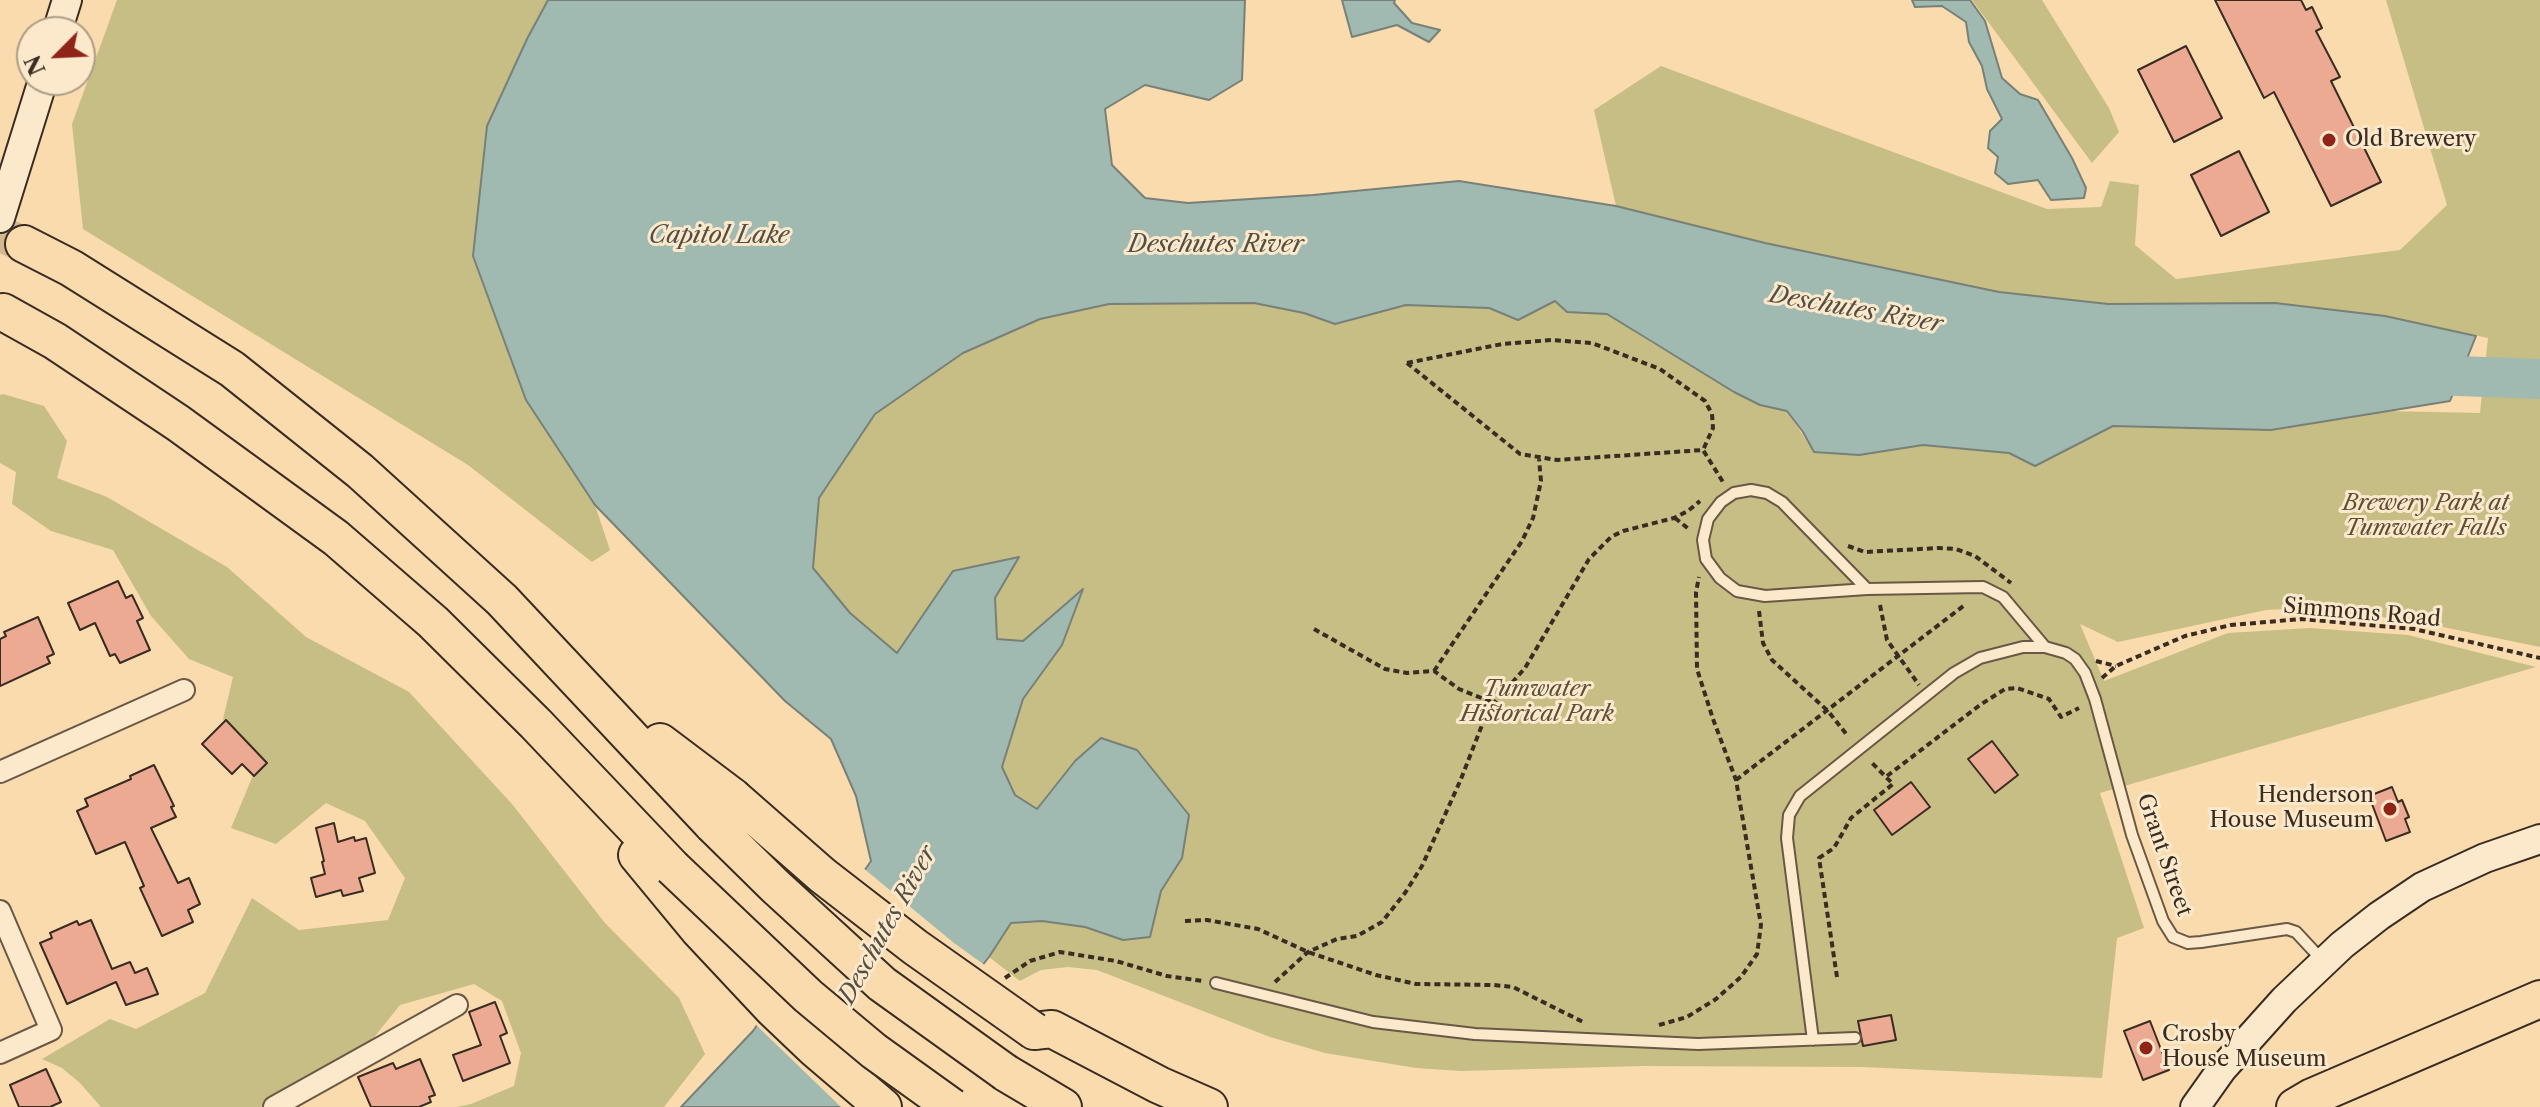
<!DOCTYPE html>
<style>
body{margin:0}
#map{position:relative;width:2540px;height:1107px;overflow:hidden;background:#fadbad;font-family:"Libre Caslon Text",serif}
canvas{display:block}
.north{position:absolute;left:16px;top:16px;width:80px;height:80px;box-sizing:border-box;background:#fce8ca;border:2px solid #ae9d87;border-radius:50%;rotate:246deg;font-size:22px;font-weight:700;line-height:32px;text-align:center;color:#392c23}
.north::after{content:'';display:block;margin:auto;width:28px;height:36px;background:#8f2418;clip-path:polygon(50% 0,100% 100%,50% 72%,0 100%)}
</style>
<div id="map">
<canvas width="2540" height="1107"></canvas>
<div class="north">N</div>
</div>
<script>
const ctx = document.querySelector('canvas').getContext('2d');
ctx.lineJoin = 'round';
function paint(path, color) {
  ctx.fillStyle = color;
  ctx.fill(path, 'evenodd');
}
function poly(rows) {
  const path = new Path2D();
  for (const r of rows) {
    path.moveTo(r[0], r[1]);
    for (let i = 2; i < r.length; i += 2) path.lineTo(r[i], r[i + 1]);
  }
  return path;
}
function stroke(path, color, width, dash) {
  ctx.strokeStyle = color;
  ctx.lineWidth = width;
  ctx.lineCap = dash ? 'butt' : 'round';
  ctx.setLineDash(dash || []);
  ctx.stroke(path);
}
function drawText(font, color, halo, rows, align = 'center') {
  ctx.font = font + ' "Libre Caslon Text",serif';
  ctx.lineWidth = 6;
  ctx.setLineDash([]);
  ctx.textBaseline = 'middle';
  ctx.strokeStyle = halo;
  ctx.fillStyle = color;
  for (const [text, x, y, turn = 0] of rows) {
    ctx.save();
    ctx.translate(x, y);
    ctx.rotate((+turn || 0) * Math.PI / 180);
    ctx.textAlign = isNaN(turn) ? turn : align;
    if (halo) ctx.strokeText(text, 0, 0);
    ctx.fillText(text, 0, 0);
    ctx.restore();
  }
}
paint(poly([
 [117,0,548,0,527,39,487,126,526,400,595,505,610,550,592,562,468,465,83,229,72,124],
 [1972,0,2042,0,2109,108,2119,132,2092,163],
 [2386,0,2540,0,2540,647,2404,619,2287,609,2266,610,2118,642,2080,624,2104,681,2228,633,2310,628,2408,635,2536,667,2100,793,2144,928,2117,938,2102,1078,1863,1067,1642,1066,1461,1071,1416,1068,1325,1053,1270,1037,1097,970,1068,967,1041,970,1020,981,989,957,1011,923,1042,921,1085,927,1123,940,1149,937,1161,891,1182,858,1189,815,1136,750,1050,791,1037,809,1015,795,1002,767,1023,699,1062,645,1082,591,1023,641,997,639,995,598,897,653,850,613,813,568,819,498,875,414,963,353,1040,319,1109,304,1254,303,1304,313,1335,324,1406,305,1490,308,1518,319,1555,301,1567,312,1607,314,1652,343,1760,405,1787,411,1814,452,1859,455,1923,445,2009,453,2035,466,2113,426,2271,430,2384,411,2480,413,2488,338,2385,316,2275,303,2108,304,1999,292,1765,243,1616,206,1594,110,1661,66,2047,209,2101,207,2110,181,2139,185,2135,245,2176,279,2400,250,2447,205],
 [3,394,44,406,67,441,57,478,107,497,227,567,306,637,409,692,512,804,605,923,679,998,705,1054,664,1107,456,1107,471,1104,514,1086,521,1053,502,1001,474,984,400,1005,355,1061,260,1107,101,1107,80,1083,62,1068,42,1059,110,1019,136,1029,205,993,252,898,299,930,388,920,405,878,365,821,326,803,276,844,231,828,259,761,223,719,233,677,189,659,151,616,113,550,51,531,12,504,16,472,0,463,0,395]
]), '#c6be84');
const water = poly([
 [548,0,1245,0,1242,80,1209,100,1145,85,1105,109,1112,165,1145,198,1188,203,1313,195,1459,181,1616,206,1765,243,1999,292,2108,304,2275,303,2385,316,2476,336,2450,401,2271,430,2113,426,2035,466,2009,453,1923,445,1859,455,1814,452,1803,432,1787,411,1760,405,1734,392,1607,314,1567,312,1555,301,1518,320,1489,308,1406,305,1335,324,1304,313,1254,303,1109,304,1040,319,963,353,875,414,819,498,813,568,850,613,897,653,953,571,1019,557,995,598,997,639,1023,641,1083,589,1062,645,1023,699,1002,767,1015,795,1037,809,1075,761,1101,738,1137,750,1189,815,1182,858,1161,891,1150,937,1123,940,1085,927,1042,921,1011,923,989,957,871,1107,681,1107,753,1031,871,861,856,796,831,739,785,701,595,505,526,400,473,256,487,126,527,39,548,0],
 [1342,0,1395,0,1394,3,1412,23,1440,30,1429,42,1397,25,1352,37,1342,0],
 [1912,0,1970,0,1985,21,2002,78,2020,94,2038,100,2072,158,2086,188,2084,198,2051,200,2038,180,2008,184,1995,173,1998,157,1988,148,1990,131,2002,119,1987,89,1982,66,1969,42,1966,22,1942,6,1915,7,1912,0]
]);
paint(water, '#a0b9b1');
stroke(water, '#778178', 2);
paint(poly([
 [862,867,954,943,986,966,876,1107,841,1107,754,1023]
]), '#fadbad');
stroke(poly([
 [2404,374,2540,379]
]), '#a0b9b1', 40);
const building = poly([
 [2215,0,2301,0,2306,10,2312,7,2322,28,2316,31,2340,77,2331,81,2381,182,2331,206,2274,92,2264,98,2215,0],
 [2186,46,2222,118,2174,142,2138,70,2186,46],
 [2239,151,2269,212,2221,236,2191,175,2239,151],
 [118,581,126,598,132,595,143,618,137,621,150,650,120,663,115,654,110,656,95,623,80,630,68,603,118,581],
 [38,617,54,654,47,657,50,663,0,686,0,639,6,636,4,632,38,617],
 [226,720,267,763,254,776,242,764,232,774,202,744,226,720],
 [1992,741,2018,775,1995,793,1968,759,1992,741],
 [154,765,174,806,171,807,176,817,151,828,178,883,189,878,200,904,188,910,193,922,162,936,140,888,144,886,125,842,96,854,77,811,88,806,85,799,131,779,130,776,154,765],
 [1911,782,1930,807,1892,835,1874,810,1911,782],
 [2392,787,2398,802,2402,800,2409,817,2405,819,2410,832,2386,841,2369,796,2392,787],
 [334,823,338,842,354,837,355,841,366,838,375,873,359,878,363,891,343,896,341,890,316,897,311,878,325,874,322,862,324,861,316,828,334,823],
 [91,920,112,969,130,962,135,973,147,968,158,994,126,1005,116,982,67,1004,40,943,52,938,50,933,77,921,79,925,91,920],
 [495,1002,507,1033,500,1036,510,1063,463,1081,453,1055,481,1045,469,1012,495,1002],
 [1891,1015,1896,1040,1863,1046,1858,1021,1891,1015],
 [2150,1021,2169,1070,2143,1080,2124,1031,2150,1021],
 [420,1059,435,1095,429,1097,431,1102,419,1107,371,1107,358,1077,393,1063,396,1069,420,1059],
 [46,1069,61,1102,50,1107,19,1107,10,1085,46,1069]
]);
paint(building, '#edaa92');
stroke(building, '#392c23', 2);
stroke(poly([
 [0,234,24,244]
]), '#d3b891', 36, [36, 18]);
const lane = poly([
 [1867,589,1782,502,1767,493,1751,490,1734,493,1721,502,1708,519,1703,540,1706,559,1720,578,1737,591,1765,596,1867,589,1983,587,2003,597,2045,647],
 [1216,983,1373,1022,1475,1034,1698,1044,1855,1038],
 [1813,1040,1787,838,1789,815,1800,796,1954,673,1980,658,2023,647,2045,647,2066,653,2075,659,2085,673,2095,699,2132,835,2163,921,2173,937,2188,943,2201,942,2287,929,2296,932,2323,961]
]);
const street = poly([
 [0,772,184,690],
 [0,911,51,1030,0,1053],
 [274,1107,457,1005]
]);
const secondary = poly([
 [57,32,67,0],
 [0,218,43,80],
 [2195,1107,2222,1069,2284,1000,2342,945,2379,916,2422,887,2485,858,2540,839]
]);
const highway = poly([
 [24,244,71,268,232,369,360,471,502,600,713,825],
 [3,312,55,341,178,423,336,538,366,564,433,622,536,724,672,867],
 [660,742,733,797],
 [637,855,699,930,773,1009,814,1048,883,1107],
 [1034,1031,1052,1029,1159,1085,1209,1107],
 [1006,1073,1063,1107],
 [2295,1107,2312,1097,2540,999]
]);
stroke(lane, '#695846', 14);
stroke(street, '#695846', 24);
stroke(secondary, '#392c23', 32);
stroke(highway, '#392c23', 40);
stroke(poly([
 [1407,363,1502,344,1552,340,1592,343,1660,369,1705,401,1712,414,1713,428,1703,450],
 [1407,363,1520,454,1557,460,1703,450,1723,482],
 [1675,518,1690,530],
 [1848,546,1865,552,1939,548,1956,549,1975,556,2011,583],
 [1880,605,1887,640,1919,685],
 [1759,611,1763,643,1772,660,1828,711,1847,735],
 [1314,629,1385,669,1407,673,1434,671,1459,689,1494,703],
 [2096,661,2116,666],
 [1434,671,1522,541,1533,518,1541,481,1539,459],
 [2102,678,2116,666,2185,636,2231,625,2302,619,2414,629,2540,658],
 [1887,776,1980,705,2005,689,2017,688,2049,699,2061,717,2079,708],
 [1736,780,1966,604],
 [1185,921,1207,920,1258,929,1308,952,1376,975,1416,984,1494,985,1513,987,1583,1022],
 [1837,977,1819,858,1834,848,1851,818,1893,784,1870,761],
 [1005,978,1030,961,1060,952,1116,961,1167,976,1203,981],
 [1275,982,1308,952,1337,939,1357,936,1382,922,1405,893,1422,866,1461,779,1484,720,1494,703,1525,668,1589,559,1611,537,1623,531,1674,518,1688,511,1700,501],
 [1659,1025,1687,1017,1716,999,1741,977,1757,954,1761,925,1736,780,1713,719,1697,669,1696,592,1699,577]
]), '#392c23', 4, [6, 4]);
stroke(lane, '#fce8ca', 10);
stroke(street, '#fce8ca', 20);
stroke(secondary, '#fce8ca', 28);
stroke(highway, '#fadbad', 36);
const highwayBridge = poly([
 [733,797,822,875,915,947,1034,1031],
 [713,825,775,886,882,984,1006,1073],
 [672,867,808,996,874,1051,952,1107]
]);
stroke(highwayBridge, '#392c23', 40, []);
stroke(highwayBridge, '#fadbad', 36);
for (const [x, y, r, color] of [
 [2329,140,8,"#8f2418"],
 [2390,809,8,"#8f2418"],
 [2146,1048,8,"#8f2418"]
]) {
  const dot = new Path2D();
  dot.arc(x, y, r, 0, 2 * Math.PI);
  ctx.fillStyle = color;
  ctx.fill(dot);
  stroke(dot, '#fce8ca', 3);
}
drawText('22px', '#392c23', '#fce8ca', [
 ["Old Brewery",2345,140],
 ["Henderson",2374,796,"right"],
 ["House Museum",2374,821,"right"],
 ["Crosby",2162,1035],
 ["House Museum",2162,1060]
], 'left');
drawText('italic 22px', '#5c503b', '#fce8ca', [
 ["Brewery Park at",2426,504],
 ["Tumwater Falls",2426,529],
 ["Tumwater",1537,690],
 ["Historical Park",1537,715]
]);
drawText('22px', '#392c23', '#fce8ca', [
 ["Simmons Road",2362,613,5],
 ["Grant Street",2164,855,71]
]);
drawText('italic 24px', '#534f46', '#fce8ca', [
 ["Capitol Lake",719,236],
 ["Deschutes River",1216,245],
 ["Deschutes River",1856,310,10],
 ["Deschutes River",888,925,-61]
]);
</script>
